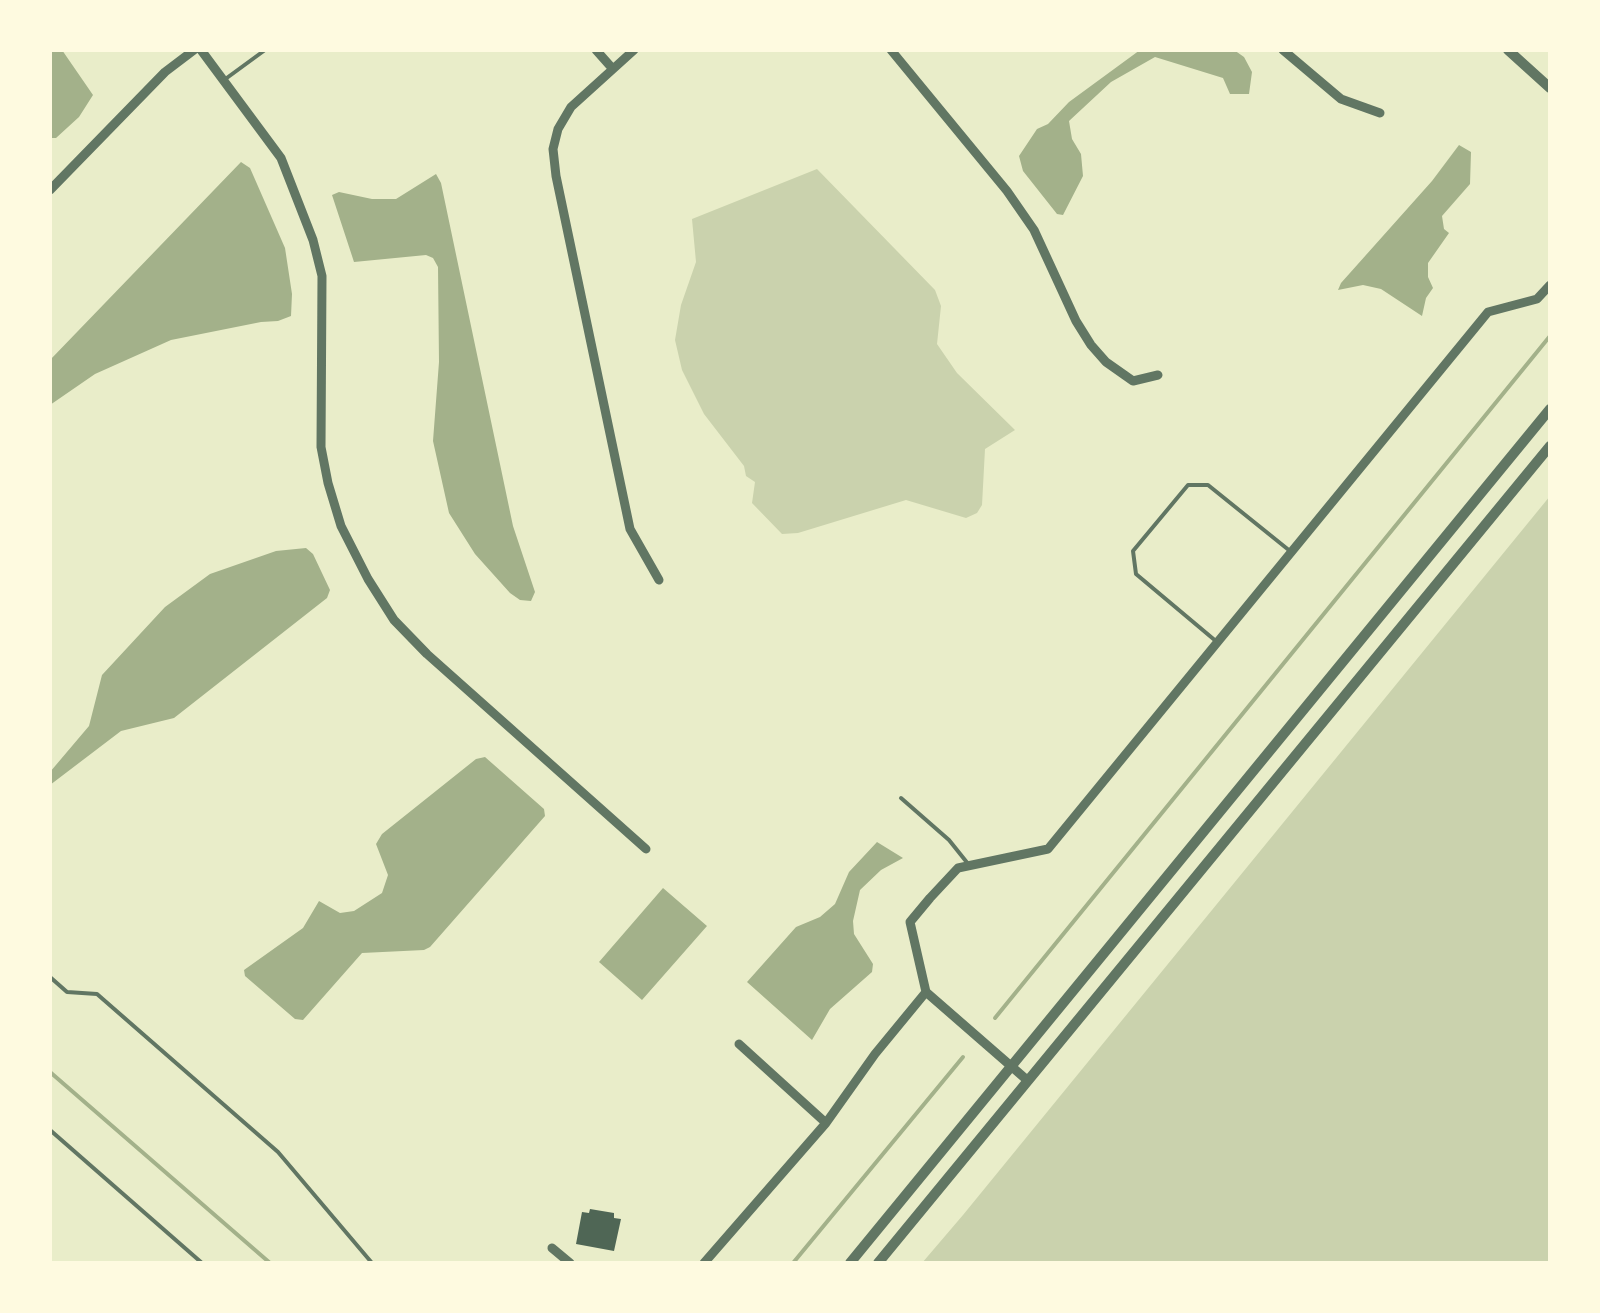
<!DOCTYPE html>
<style>
body{margin:0}
#map{position:relative;width:1600px;height:1313px;overflow:hidden;background:#e9edc9;font-family:"Archivo Narrow",sans-serif}
canvas{display:block}
.frame{position:absolute;inset:0;border:52px solid #fefae0;pointer-events:none}
</style>
<div id="map">
<canvas width="1600" height="1313"></canvas>
<div class="frame"></div>
</div>
<script>
const ctx = document.querySelector('canvas').getContext('2d');
ctx.lineJoin = 'round';
function paint(path, color) {
  ctx.fillStyle = color;
  ctx.fill(path, 'evenodd');
}
function poly(rows) {
  const path = new Path2D();
  for (const r of rows) {
    path.moveTo(r[0], r[1]);
    for (let i = 2; i < r.length; i += 2) path.lineTo(r[i], r[i + 1]);
  }
  return path;
}
function stroke(path, color, width, dash) {
  ctx.strokeStyle = color;
  ctx.lineWidth = width;
  ctx.lineCap = dash ? 'butt' : 'round';
  ctx.setLineDash(dash || []);
  ctx.stroke(path);
}
paint(poly([
 [817,169,935,290,941,306,937,344,957,373,1015,430,985,449,982,505,977,513,966,518,906,500,798,533,782,534,752,503,755,482,746,476,744,466,704,414,682,370,675,340,681,305,696,262,692,219],
 [1550,496,1550,1263,922,1263,963,1215]
]), '#cad2ad');
paint(poly([
 [50,50,62,50,93,95,79,117,56,138,50,138],
 [1140,50,1234,50,1244,57,1252,72,1249,94,1230,94,1223,78,1155,57,1111,82,1069,121,1072,139,1081,154,1083,176,1063,215,1057,214,1023,171,1019,156,1037,129,1048,124,1069,102],
 [1459,145,1471,152,1470,184,1442,216,1444,229,1449,233,1428,263,1428,277,1433,288,1426,298,1422,316,1381,289,1363,285,1338,290,1341,283,1432,181],
 [241,162,250,168,285,248,292,294,291,316,278,321,261,322,171,340,95,374,50,405,50,360],
 [436,174,441,183,513,526,535,592,531,601,520,600,510,593,475,554,449,513,433,441,439,362,438,267,433,258,426,255,354,262,332,195,339,192,372,199,396,199],
 [306,548,313,554,330,590,327,598,174,718,121,731,50,785,50,772,89,726,102,675,165,607,210,574,276,551],
 [485,757,544,809,545,816,430,947,424,950,362,953,303,1020,295,1019,245,976,244,970,303,928,319,901,340,913,354,911,382,893,388,875,376,844,382,834,476,759],
 [877,842,903,858,881,870,860,890,853,921,854,934,873,964,872,972,830,1009,812,1040,747,982,796,927,820,917,835,904,849,872],
 [663,888,707,926,642,1000,599,962]
]), '#a3b18a');
stroke(poly([
 [995,1018,1550,336],
 [50,1072,270,1263],
 [793,1263,963,1057]
]), '#a3b18a', 4);
paint(poly([
 [590,1209,614,1213,614,1218,621,1219,614,1251,576,1244,582,1212,589,1213]
]), '#4f6655');
stroke(poly([
 [224,80,265,50],
 [1217,642,1136,574,1133,551,1188,485,1208,485,1290,551],
 [901,798,949,840,969,865],
 [50,977,67,992,97,994,278,1152,372,1263],
 [50,1130,202,1263]
]), '#617663', 4);
stroke(poly([
 [201,50,281,158,313,240,322,276,321,447,328,483,341,526,368,579,394,620,427,654,646,849],
 [596,50,612,68],
 [634,50,571,107,558,129,553,149,556,176,630,529,659,580],
 [891,50,1007,191,1034,230,1076,321,1091,345,1106,362,1133,381,1158,375],
 [1283,50,1341,99,1380,113],
 [50,190,165,72,194,50],
 [926,992,1027,1080],
 [739,1044,826,1123],
 [552,1248,570,1263],
 [704,1263,826,1123,875,1054,926,992,910,922,930,898,958,868,1048,849,1488,312,1537,299,1550,285]
]), '#617663', 9);
stroke(poly([
 [1508,50,1550,88],
 [850,1263,1550,409],
 [878,1263,1550,446]
]), '#617663', 10);
</script>
